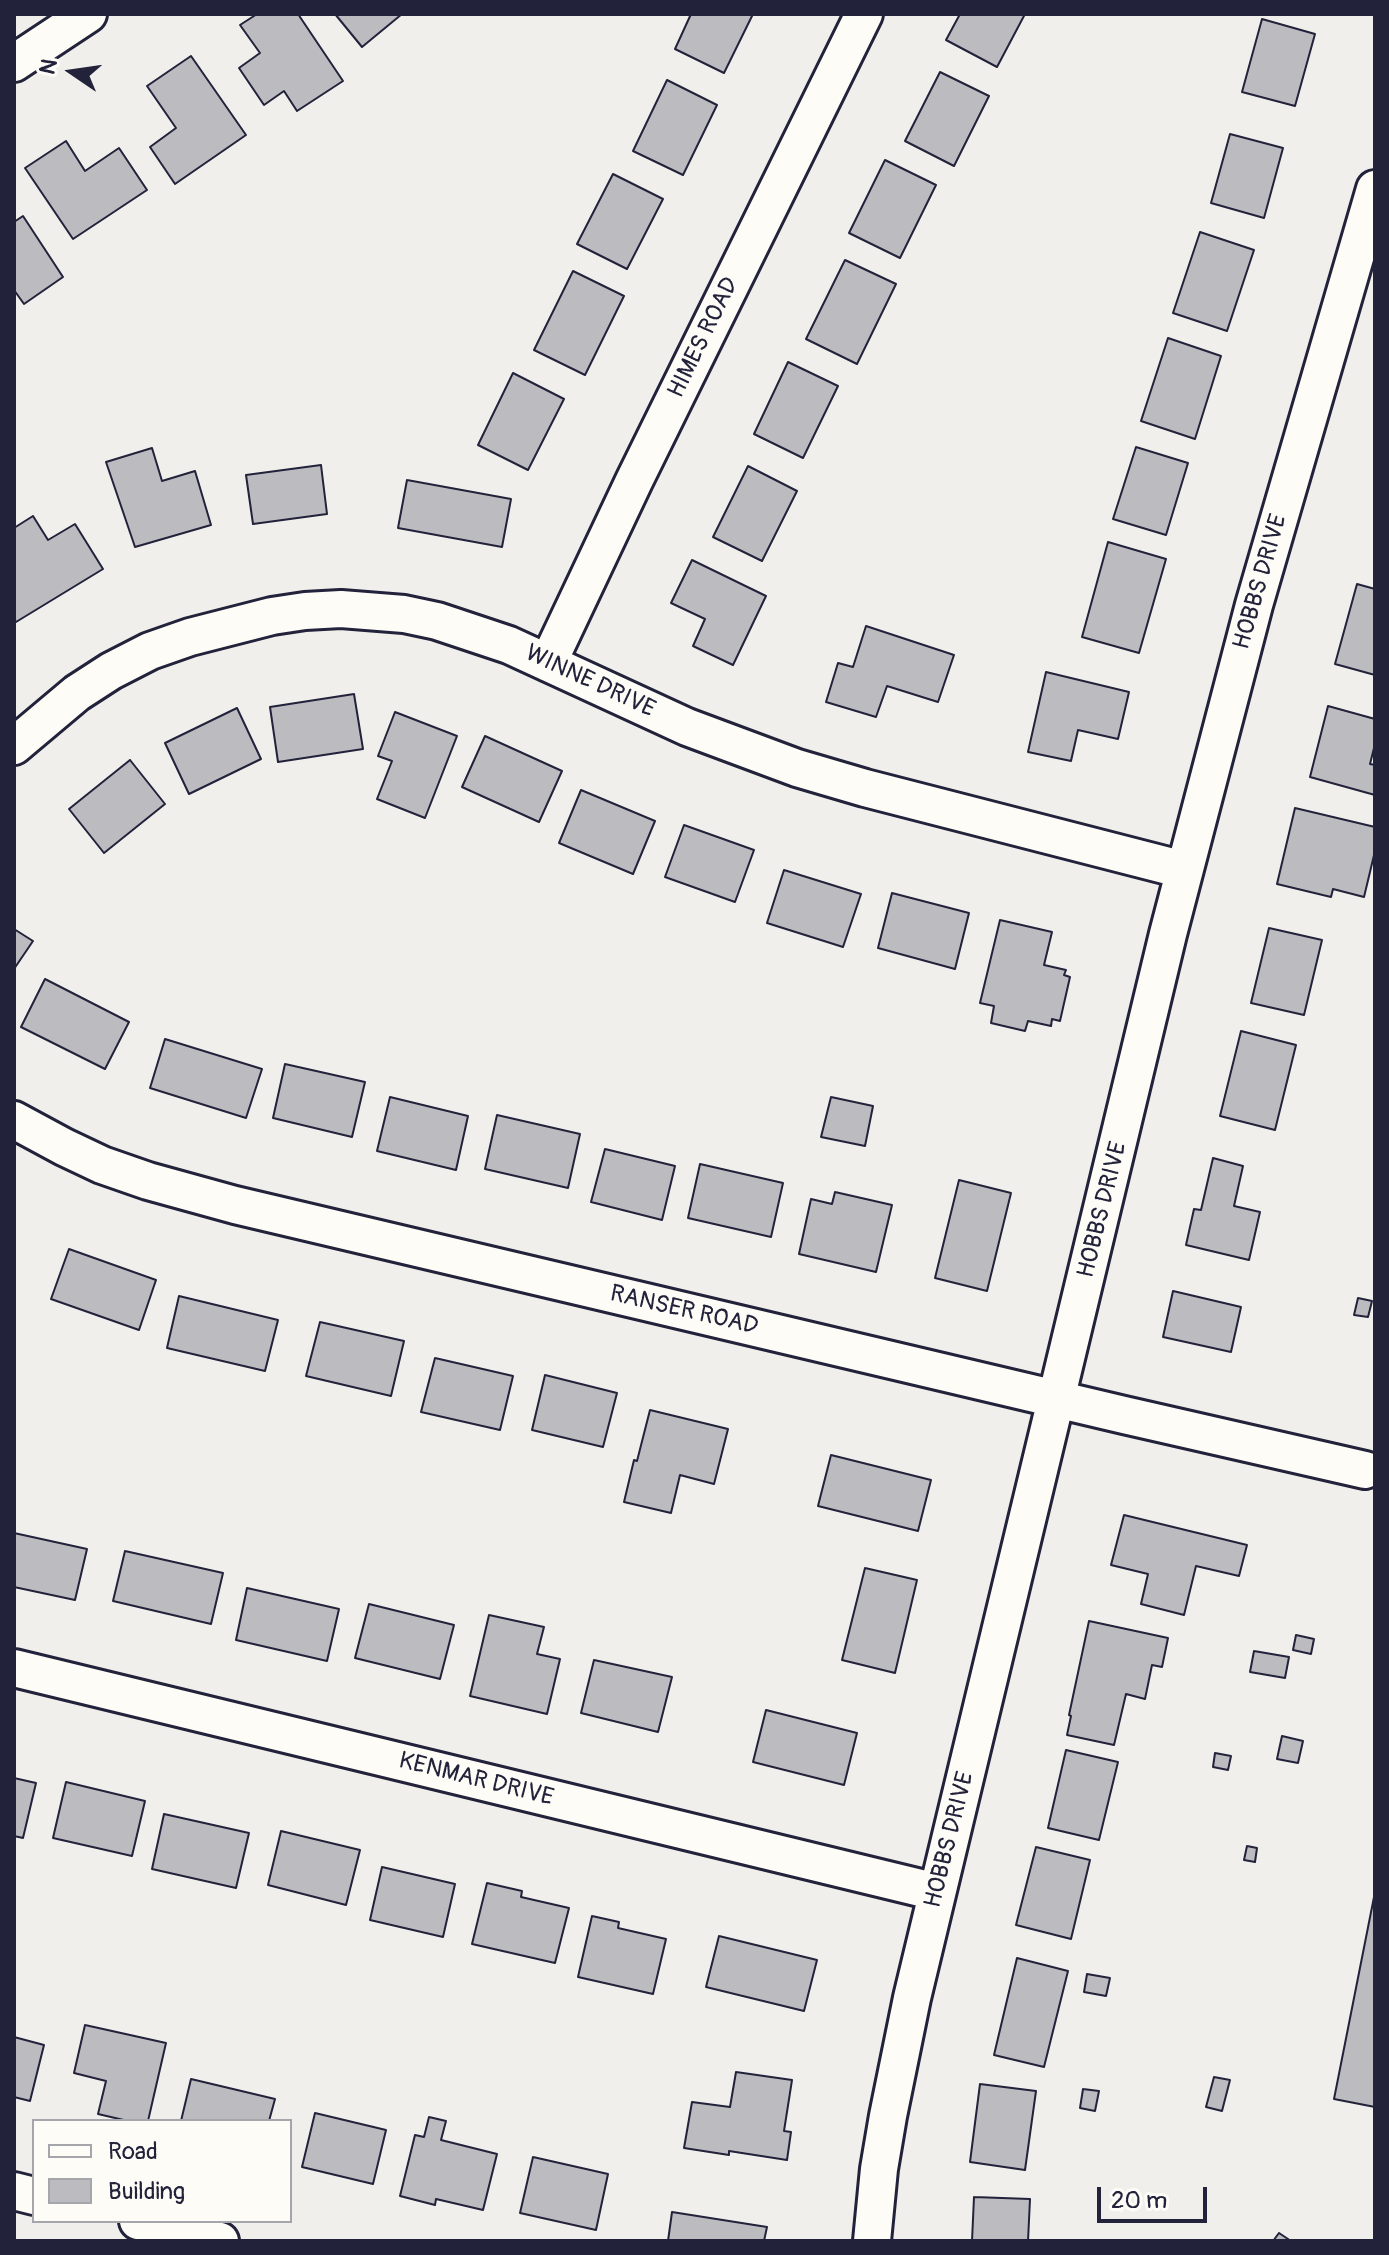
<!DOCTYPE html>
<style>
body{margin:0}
#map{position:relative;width:1389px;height:2255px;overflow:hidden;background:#f0efec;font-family:Pangolin,sans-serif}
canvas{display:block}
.frame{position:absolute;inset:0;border:16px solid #22223b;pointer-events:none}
.legend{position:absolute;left:32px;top:2119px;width:260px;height:104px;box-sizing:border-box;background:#fdfcf7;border:2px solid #a5a5ac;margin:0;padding:10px 14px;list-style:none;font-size:24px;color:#22223b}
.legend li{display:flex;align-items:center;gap:16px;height:40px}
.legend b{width:40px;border:2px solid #a5a5ac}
.north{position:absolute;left:32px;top:32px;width:80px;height:80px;-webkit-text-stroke:6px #fdfcf7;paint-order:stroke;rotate:283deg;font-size:22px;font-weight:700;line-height:32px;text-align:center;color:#22223b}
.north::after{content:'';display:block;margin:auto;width:28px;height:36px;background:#22223b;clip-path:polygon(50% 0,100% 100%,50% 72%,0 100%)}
.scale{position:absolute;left:1097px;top:2187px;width:110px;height:36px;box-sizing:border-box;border:4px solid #22223b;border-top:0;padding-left:10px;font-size:24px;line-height:28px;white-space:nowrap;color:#22223b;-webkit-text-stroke:6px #fdfcf7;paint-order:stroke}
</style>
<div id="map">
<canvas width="1389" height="2255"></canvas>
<div class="frame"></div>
<ul class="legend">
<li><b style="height:10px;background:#fdfcf7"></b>Road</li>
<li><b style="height:22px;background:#bcbcc0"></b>Building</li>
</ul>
<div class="north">N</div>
<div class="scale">20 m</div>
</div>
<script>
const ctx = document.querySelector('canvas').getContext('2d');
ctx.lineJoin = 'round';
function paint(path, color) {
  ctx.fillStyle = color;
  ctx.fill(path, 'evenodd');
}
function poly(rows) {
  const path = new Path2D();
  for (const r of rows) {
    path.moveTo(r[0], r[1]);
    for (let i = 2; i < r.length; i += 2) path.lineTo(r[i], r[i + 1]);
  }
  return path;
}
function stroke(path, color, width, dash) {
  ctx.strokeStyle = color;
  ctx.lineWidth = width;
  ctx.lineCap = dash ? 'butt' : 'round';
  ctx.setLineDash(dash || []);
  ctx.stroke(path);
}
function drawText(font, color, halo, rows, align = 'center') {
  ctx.font = font + ' Pangolin,sans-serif';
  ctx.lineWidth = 8;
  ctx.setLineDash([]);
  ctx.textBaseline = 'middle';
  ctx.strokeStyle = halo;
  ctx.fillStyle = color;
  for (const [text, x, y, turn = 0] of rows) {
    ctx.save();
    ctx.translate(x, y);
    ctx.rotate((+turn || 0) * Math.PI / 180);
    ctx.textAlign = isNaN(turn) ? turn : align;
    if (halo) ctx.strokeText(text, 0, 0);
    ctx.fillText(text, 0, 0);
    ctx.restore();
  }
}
const building = poly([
 [257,14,298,14,343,81,297,111,284,91,264,105,239,68,260,53,240,25,257,14],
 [335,14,402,14,362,47,335,14],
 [691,14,753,14,724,73,675,49,691,14],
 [960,14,1025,14,997,67,946,40,960,14],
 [1262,19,1315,34,1295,106,1242,92,1262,19],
 [191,56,246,135,175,184,150,147,176,128,147,86,191,56],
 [940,72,989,96,954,166,905,141,940,72],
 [667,80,717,105,683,175,633,151,667,80],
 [1230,134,1283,148,1264,218,1211,203,1230,134],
 [66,141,85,171,119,148,147,190,73,239,25,168,66,141],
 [885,160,936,185,900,258,849,233,885,160],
 [613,174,663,199,627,269,577,244,613,174],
 [23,216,63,277,24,304,14,290,14,222,23,216],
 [1200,232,1254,250,1227,331,1173,313,1200,232],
 [845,260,896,284,857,364,806,339,845,260],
 [573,271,624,296,585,375,534,350,573,271],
 [1168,338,1221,356,1195,439,1141,421,1168,338],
 [788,362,838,386,803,458,754,434,788,362],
 [513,373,564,399,528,470,478,445,513,373],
 [1136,447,1188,463,1166,535,1113,519,1136,447],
 [152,448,162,481,195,471,211,525,135,547,106,462,152,448],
 [321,465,327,514,253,524,246,475,321,465],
 [748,466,797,491,762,561,713,537,748,466],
 [407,480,511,499,502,547,398,528,407,480],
 [33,516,48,540,75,524,103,569,16,622,14,619,14,528,33,516],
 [1108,542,1166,559,1139,653,1082,637,1108,542],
 [692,560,766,596,733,665,693,646,705,619,671,603,692,560],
 [1357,584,1375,589,1375,675,1335,664,1357,584],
 [866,626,954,655,938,702,887,686,876,717,826,702,838,663,853,667,866,626],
 [1046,672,1129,692,1118,739,1078,730,1071,761,1028,752,1046,672],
 [354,694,363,749,278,762,270,707,354,694],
 [1328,706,1375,719,1375,744,1370,764,1375,765,1375,795,1310,777,1328,706],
 [237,708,261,759,189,794,165,743,237,708],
 [395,712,457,736,425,818,377,799,392,761,378,756,395,712],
 [485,736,562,771,539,822,462,787,485,736],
 [130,760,165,804,104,853,69,809,130,760],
 [581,790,655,821,633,874,559,843,581,790],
 [1295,808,1375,827,1375,851,1364,897,1333,889,1331,897,1277,884,1295,808],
 [684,825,754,850,735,902,665,877,684,825],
 [784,870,861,894,843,947,767,923,784,870],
 [892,893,969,913,955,969,878,948,892,893],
 [1000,920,1052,932,1044,965,1066,970,1064,975,1070,977,1060,1021,1052,1019,1051,1026,1028,1021,1025,1031,991,1023,994,1006,980,1003,1000,920],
 [1269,928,1322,940,1304,1015,1251,1003,1269,928],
 [14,929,33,941,14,969,14,929],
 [45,979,129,1022,105,1069,21,1027,45,979],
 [1241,1031,1296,1045,1275,1130,1220,1116,1241,1031],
 [165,1039,262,1069,246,1118,150,1088,165,1039],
 [285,1064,365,1082,352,1137,273,1118,285,1064],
 [390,1097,468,1116,456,1170,377,1151,390,1097],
 [831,1097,873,1106,865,1146,821,1137,831,1097],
 [497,1115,580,1134,568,1188,485,1169,497,1115],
 [605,1149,675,1166,662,1220,591,1202,605,1149],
 [1213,1158,1243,1166,1234,1206,1260,1212,1249,1260,1186,1245,1194,1209,1201,1210,1213,1158],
 [700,1164,783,1183,771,1237,688,1218,700,1164],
 [959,1180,1011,1193,987,1291,935,1278,959,1180],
 [835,1192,892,1205,876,1272,799,1254,811,1199,832,1204,835,1192],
 [69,1249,156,1280,139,1330,51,1299,69,1249],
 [1173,1291,1241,1307,1231,1352,1163,1337,1173,1291],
 [179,1296,278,1320,265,1371,167,1348,179,1296],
 [1358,1298,1372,1301,1368,1317,1354,1315,1358,1298],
 [320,1322,404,1341,391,1396,306,1376,320,1322],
 [435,1358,513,1376,500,1430,421,1412,435,1358],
 [545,1375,617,1393,603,1447,532,1430,545,1375],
 [650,1410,728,1429,714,1484,680,1475,671,1513,624,1502,634,1460,637,1461,650,1410],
 [831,1455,931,1480,918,1531,818,1506,831,1455],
 [1124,1515,1247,1545,1239,1576,1196,1566,1184,1615,1141,1604,1148,1574,1111,1565,1124,1515],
 [14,1533,87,1549,75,1600,14,1587,14,1533],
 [125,1551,223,1573,211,1624,113,1601,125,1551],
 [865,1568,917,1580,895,1673,842,1660,865,1568],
 [247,1588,339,1609,327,1661,236,1640,247,1588],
 [369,1604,454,1625,440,1679,355,1658,369,1604],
 [489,1615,544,1627,537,1654,560,1659,547,1714,470,1696,489,1615],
 [1089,1621,1168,1638,1162,1667,1152,1665,1145,1699,1126,1694,1114,1745,1067,1735,1071,1716,1069,1715,1089,1621],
 [1296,1635,1314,1639,1311,1654,1293,1650,1296,1635],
 [1254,1651,1289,1657,1285,1678,1250,1672,1254,1651],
 [594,1660,672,1677,658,1732,581,1713,594,1660],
 [766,1710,857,1733,844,1785,753,1762,766,1710],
 [1282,1736,1303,1741,1298,1763,1277,1759,1282,1736],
 [1066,1750,1118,1762,1099,1840,1048,1828,1066,1750],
 [1215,1753,1231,1756,1228,1770,1213,1767,1215,1753],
 [14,1778,36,1783,23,1838,14,1836,14,1778],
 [66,1782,145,1801,132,1856,53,1838,66,1782],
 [164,1814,249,1833,236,1888,152,1869,164,1814],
 [281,1831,360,1850,346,1905,268,1885,281,1831],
 [1247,1846,1257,1848,1255,1862,1244,1860,1247,1846],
 [1036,1847,1090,1860,1071,1939,1016,1925,1036,1847],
 [382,1867,455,1884,443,1937,370,1920,382,1867],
 [487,1883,522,1891,521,1897,569,1908,555,1963,472,1944,487,1883],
 [1375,1892,1375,2107,1334,2099,1375,1892],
 [592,1916,619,1922,618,1928,666,1939,653,1994,578,1977,592,1916],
 [719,1936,817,1960,804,2011,706,1987,719,1936],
 [1017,1958,1068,1971,1044,2067,994,2055,1017,1958],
 [1087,1974,1110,1978,1106,1996,1084,1992,1087,1974],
 [85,2025,166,2043,148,2121,128,2121,98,2114,106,2081,74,2073,85,2025],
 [14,2037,44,2045,30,2101,14,2097,14,2037],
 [736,2072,792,2080,784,2131,791,2132,787,2160,729,2151,729,2155,684,2148,692,2102,730,2107,736,2072],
 [1214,2077,1230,2080,1222,2111,1206,2107,1214,2077],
 [191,2079,275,2099,269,2121,181,2121,191,2079],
 [980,2084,1036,2091,1025,2170,970,2162,980,2084],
 [1083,2089,1099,2091,1095,2111,1080,2108,1083,2089],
 [315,2113,386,2130,373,2184,302,2167,315,2113],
 [429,2117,446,2121,441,2140,497,2154,483,2210,436,2199,435,2205,400,2196,415,2135,424,2137,429,2117],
 [533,2157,608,2174,596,2230,520,2213,533,2157],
 [974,2197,1030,2199,1028,2241,972,2241,974,2197],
 [672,2212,767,2227,764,2241,668,2241,672,2212],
 [1279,2233,1291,2241,1273,2241,1279,2233]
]);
paint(building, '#bcbcc0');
stroke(building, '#22223b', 2);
const minor = poly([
 [14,63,88,14],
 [548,663,634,481,864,14],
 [14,746,77,693,111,671,150,651,190,637,272,616,305,611,341,609,404,614,437,621,509,645,687,727,797,768,865,788,1184,870],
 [14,1120,64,1147,102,1165,148,1181,235,1205,1124,1415,1365,1470],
 [14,1668,937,1892],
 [14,2191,34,2196],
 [138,2221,220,2241],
 [872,2241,879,2169,888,2116,912,1998,1168,934,1254,605,1375,189]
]);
stroke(minor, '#22223b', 42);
stroke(minor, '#fdfcf7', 36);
drawText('24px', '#22223b', '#fdfcf7', [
 ["HIMES ROAD",704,338,-64],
 ["HOBBS DRIVE",1261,582,-74],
 ["WINNE DRIVE",590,682,25],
 ["HOBBS DRIVE",1103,1210,-76],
 ["RANSER ROAD",684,1311,13],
 ["KENMAR DRIVE",476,1780,14],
 ["HOBBS DRIVE",950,1840,-76]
]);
</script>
